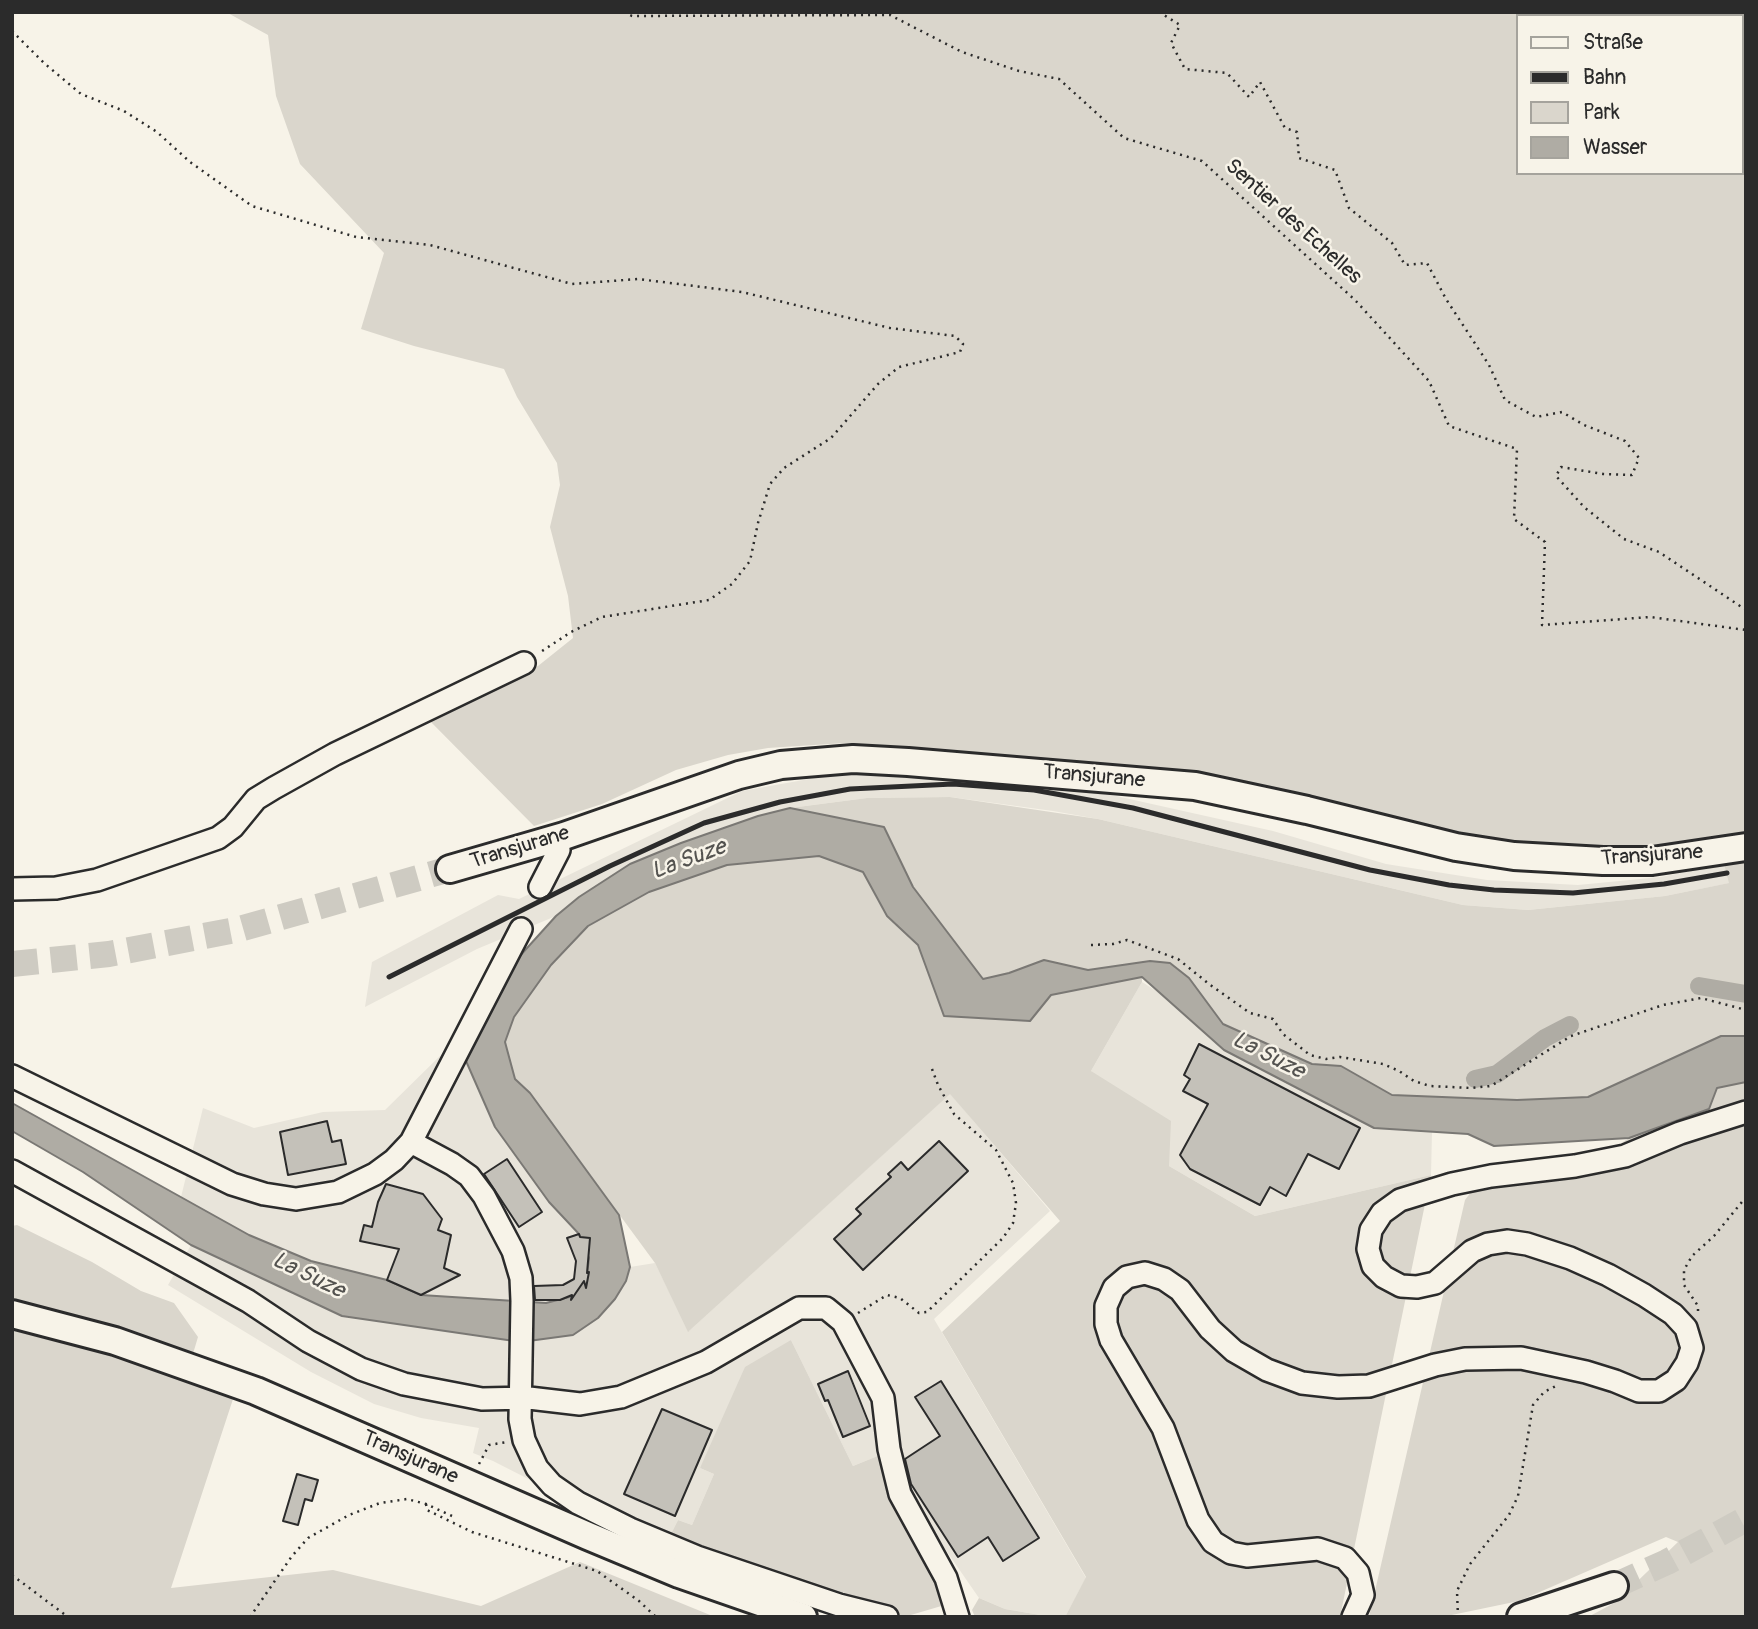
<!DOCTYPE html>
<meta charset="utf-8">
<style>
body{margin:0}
#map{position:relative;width:1758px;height:1629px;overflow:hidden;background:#f7f3e8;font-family:Pangolin,sans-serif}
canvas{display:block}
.frame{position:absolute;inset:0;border:14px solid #2b2b2b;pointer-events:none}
.legend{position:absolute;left:1516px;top:14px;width:228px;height:161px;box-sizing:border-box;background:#f7f3e8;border:2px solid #a5a39c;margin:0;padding:9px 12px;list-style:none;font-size:21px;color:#2b2b2b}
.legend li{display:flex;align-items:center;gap:14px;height:35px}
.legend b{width:35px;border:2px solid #a5a39c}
</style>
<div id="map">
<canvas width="1758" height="1629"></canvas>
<div class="frame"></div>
<ul class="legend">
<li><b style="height:9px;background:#f7f3e8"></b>Straße</li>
<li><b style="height:9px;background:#2b2b2b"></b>Bahn</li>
<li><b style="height:19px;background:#dad6cc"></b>Park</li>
<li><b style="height:19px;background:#afaca4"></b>Wasser</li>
</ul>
</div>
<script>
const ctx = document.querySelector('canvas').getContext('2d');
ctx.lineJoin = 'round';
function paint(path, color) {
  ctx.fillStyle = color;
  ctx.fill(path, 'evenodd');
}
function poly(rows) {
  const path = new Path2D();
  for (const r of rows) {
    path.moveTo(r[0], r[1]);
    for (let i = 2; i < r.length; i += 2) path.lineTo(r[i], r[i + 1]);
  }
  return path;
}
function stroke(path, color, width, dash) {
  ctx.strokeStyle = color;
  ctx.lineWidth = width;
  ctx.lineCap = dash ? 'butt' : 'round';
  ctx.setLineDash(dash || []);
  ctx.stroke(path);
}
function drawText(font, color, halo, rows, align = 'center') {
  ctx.font = font + ' Pangolin,sans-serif';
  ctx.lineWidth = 5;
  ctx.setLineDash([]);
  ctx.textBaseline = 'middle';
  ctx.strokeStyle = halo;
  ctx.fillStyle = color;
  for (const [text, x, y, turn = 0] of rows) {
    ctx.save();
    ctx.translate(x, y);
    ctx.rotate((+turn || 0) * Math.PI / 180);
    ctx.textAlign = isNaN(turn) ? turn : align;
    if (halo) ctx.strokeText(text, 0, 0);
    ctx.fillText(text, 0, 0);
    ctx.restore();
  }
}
paint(poly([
 [859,770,1004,780,1116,796,1273,831,1386,864,1487,880,1578,885,1661,877,1724,864,1730,883,1665,896,1528,910,1463,905,1098,819,1053,811,950,797,867,798,790,808,758,816,681,843,630,864,556,916,477,949,365,1007,372,962,498,895,519,899,742,791],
 [1142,982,1163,995,1224,1050,1339,1110,1374,1128,1432,1132,1431,1175,1255,1216,1169,1166,1091,1071],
 [443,1053,466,1061,495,1127,549,1202,579,1234,589,1258,587,1275,576,1292,569,1297,546,1303,421,1295,387,1280,311,1261,249,1235,181,1197,203,1108,254,1128,323,1112,385,1110],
 [950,1093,1050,1211,934,1319,1086,1578,1065,1617,1052,1617,1005,1609,979,1598,880,1455,853,1466,791,1340,700,1468,714,1474,692,1525,678,1520,664,1548,493,1461,473,1453,479,1428,421,1418,374,1404,311,1372,168,1285,191,1245,342,1316,521,1342,598,1318,615,1299,626,1281,630,1267,655,1263,689,1331]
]), '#e8e4da');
paint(poly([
 [226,12,1746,12,1746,831,1691,843,1657,846,1591,849,1541,846,1490,840,1443,830,1222,776,1147,767,845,743,768,748,728,755,676,770,602,804,534,826,425,716,538,666,573,638,568,596,550,527,560,485,557,463,517,397,504,369,414,346,361,329,384,253,300,164,276,96,268,35],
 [1518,16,1742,16,1742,173,1518,173],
 [950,797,1098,819,1463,905,1528,910,1665,896,1729,883,1724,864,1746,858,1746,1036,1721,1037,1588,1097,1517,1100,1392,1095,1341,1066,1312,1064,1223,1024,1189,978,1150,961,1088,970,1044,960,1009,973,984,980,913,887,884,827,790,808,867,798],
 [819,856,863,872,886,916,918,945,944,1016,1142,977,1142,982,1091,1071,1171,1121,1169,1166,1255,1216,1431,1175,1340,1617,1065,1617,1086,1577,942,1332,1060,1221,950,1094,688,1332,655,1263,530,1093,515,1079,505,1042,514,1017,551,965,588,926,649,892,727,865],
 [1740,1082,1746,1082,1746,1617,1588,1617,1616,1602,1678,1542,1666,1537,1519,1601,1442,1617,1369,1617,1465,1200,1483,1176,1601,1157,1629,1138,1709,1109,1717,1087],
 [17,1225,92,1262,141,1291,174,1303,198,1337,192,1357,12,1305,12,1226],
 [12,1330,143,1364,233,1399,171,1588,333,1570,481,1606,580,1562,715,1617,12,1617],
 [791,1340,853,1466,880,1455,955,1602,904,1617,882,1617,664,1548,678,1520,692,1525,714,1474,700,1468,745,1367],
 [979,1598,1005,1609,1052,1617,975,1617,972,1610]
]), '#dad6cc');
const water = poly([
 [790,808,884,827,913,887,983,979,1009,973,1044,960,1088,970,1150,961,1170,963,1189,978,1223,1024,1312,1064,1341,1066,1392,1095,1517,1100,1588,1097,1721,1036,1746,1036,1746,1082,1717,1088,1709,1109,1629,1138,1494,1146,1468,1134,1374,1128,1224,1050,1142,977,1051,995,1030,1021,944,1016,918,945,887,916,863,872,819,856,727,865,649,892,588,926,551,965,514,1017,505,1042,515,1079,530,1093,619,1215,630,1267,626,1281,615,1299,598,1318,573,1335,521,1342,342,1316,191,1245,83,1172,12,1131,12,1103,249,1235,311,1261,387,1280,421,1295,546,1303,569,1297,576,1292,587,1275,589,1258,579,1234,549,1202,495,1127,466,1061,466,1050,518,958,556,916,579,897,630,864,681,843,758,816,790,808]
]);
paint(water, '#afaca4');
stroke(water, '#7a7874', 2);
stroke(poly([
 [1699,986,1746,994],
 [1475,1079,1497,1074,1545,1038,1570,1025]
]), '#afaca4', 18);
const building = poly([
 [1199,1044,1360,1128,1339,1169,1308,1154,1286,1196,1270,1187,1260,1205,1190,1169,1180,1155,1208,1104,1183,1091,1190,1079,1184,1075,1199,1044],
 [327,1121,332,1142,341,1140,346,1164,288,1175,280,1132,327,1121],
 [939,1141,968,1171,863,1270,834,1239,861,1214,856,1209,891,1177,888,1174,901,1162,908,1170,939,1141],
 [507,1159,542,1212,519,1227,484,1174,507,1159],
 [386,1184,423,1194,442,1219,438,1230,451,1235,444,1268,460,1275,421,1295,387,1280,399,1249,360,1241,364,1225,372,1227,378,1202,386,1184],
 [579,1234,580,1237,590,1238,587,1273,589,1272,586,1288,584,1281,571,1300,572,1295,560,1300,535,1300,534,1286,563,1285,574,1279,576,1261,567,1238,579,1234],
 [848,1371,870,1426,843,1437,828,1400,825,1401,818,1384,848,1371],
 [941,1381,1039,1538,1003,1561,988,1537,958,1557,911,1484,905,1459,940,1436,915,1397,941,1381],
 [662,1409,712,1430,675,1516,624,1494,662,1409],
 [297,1474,318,1480,312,1501,305,1499,298,1525,283,1521,297,1474]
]);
paint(building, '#c4c1b9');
stroke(building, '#2b2b2b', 2);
stroke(poly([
 [12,964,109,954,236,930,450,869],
 [1614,1586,1667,1562,1746,1519]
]), '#cecbc2', 26, [26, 13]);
const minor = poly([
 [540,887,559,850],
 [12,889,56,888,97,880,218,838,233,827,256,799,274,788,335,754,524,663],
 [12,1076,232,1184,264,1194,296,1199,338,1192,375,1174,394,1160,411,1142,521,929],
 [411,1142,452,1164,469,1176,484,1196,513,1251,521,1278,522,1301,520,1419,524,1440,537,1468,552,1485,578,1503,630,1529,697,1557,839,1605,887,1617],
 [12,1171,248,1301,308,1341,361,1369,404,1384,482,1399,529,1398,580,1404,621,1397,706,1362,799,1308,826,1308,843,1322,883,1398,889,1449,900,1494,946,1578,958,1617],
 [1353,1617,1363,1595,1358,1573,1345,1558,1318,1549,1247,1556,1231,1553,1213,1542,1198,1520,1163,1428,1111,1340,1106,1324,1106,1306,1114,1288,1127,1277,1145,1273,1164,1279,1180,1290,1210,1329,1234,1351,1267,1370,1302,1383,1338,1387,1369,1386,1435,1365,1465,1359,1521,1358,1586,1372,1615,1381,1639,1391,1659,1391,1676,1380,1687,1363,1692,1348,1686,1328,1673,1314,1644,1295,1608,1275,1570,1258,1527,1244,1507,1241,1488,1244,1472,1251,1435,1283,1417,1287,1401,1286,1384,1277,1373,1266,1368,1249,1371,1230,1382,1213,1400,1200,1452,1184,1491,1176,1575,1166,1625,1156,1680,1133,1746,1112]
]);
const major = poly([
 [450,869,564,836,739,775,781,765,853,759,908,762,1195,786,1307,810,1456,847,1514,856,1603,861,1652,861,1746,847],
 [12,1314,115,1341,256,1391,588,1536,679,1574,803,1617],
 [1521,1617,1614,1586]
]);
stroke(minor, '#2b2b2b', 26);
stroke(major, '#2b2b2b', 32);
stroke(poly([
 [624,12,632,16,890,15,962,52,1019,71,1059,79,1124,138,1202,161,1355,300,1429,381,1449,426,1517,449,1514,519,1545,542,1542,625,1650,617,1746,630],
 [1159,12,1180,25,1171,43,1185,69,1227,73,1249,97,1260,82,1285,128,1297,132,1299,158,1335,170,1349,208,1392,243,1405,265,1427,263,1446,299,1489,365,1505,400,1536,417,1562,412,1584,425,1625,441,1639,458,1632,475,1603,474,1561,467,1556,476,1584,507,1624,539,1659,552,1746,610],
 [12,31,44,63,81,94,124,111,157,132,190,162,252,206,356,237,430,245,572,284,638,279,742,292,890,328,955,336,963,344,960,352,899,367,878,384,831,438,784,468,770,484,758,523,750,561,732,584,709,600,602,617,571,632,539,653],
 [1091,945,1113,944,1127,940,1178,959,1209,984,1250,1013,1273,1019,1283,1034,1310,1055,1326,1059,1340,1057,1383,1064,1399,1071,1414,1081,1430,1086,1471,1088,1491,1086,1571,1036,1663,1005,1701,998,1746,1010],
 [1698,1311,1698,1306,1684,1285,1684,1270,1692,1256,1714,1236,1746,1197],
 [858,1313,887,1295,900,1298,919,1313,927,1312,1003,1238,1013,1223,1016,1203,1013,1183,996,1150,954,1114,938,1085,932,1069],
 [479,1464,489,1445,507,1442],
 [426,1504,427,1510,472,1532,597,1571,639,1601,656,1617],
 [12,1575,68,1617],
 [250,1617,292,1556,308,1538,349,1515,380,1503,407,1499,426,1504,452,1516],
 [1458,1617,1457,1591,1470,1564,1509,1515,1518,1496,1533,1405,1544,1392,1556,1386]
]), '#2b2b2b', 2.5, [2, 5]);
stroke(minor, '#f7f3e8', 21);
stroke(major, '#f7f3e8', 26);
stroke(poly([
 [389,977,610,866,704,823,780,802,850,789,953,784,1034,790,1133,808,1370,870,1449,885,1494,890,1573,893,1664,884,1727,873]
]), '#2b2b2b', 5);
drawText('21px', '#2b2b2b', '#f7f3e8', [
 ["Sentier des Echelles",1293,222,42],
 ["Transjurane",1094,777,5],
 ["Transjurane",520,848,-17],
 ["Transjurane",1652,856,-4],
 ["Transjurane",410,1458,24]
]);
drawText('italic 23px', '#53524f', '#f7f3e8', [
 ["La Suze",689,860,-20],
 ["La Suze",1268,1056,27],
 ["La Suze",308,1276,26]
]);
</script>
